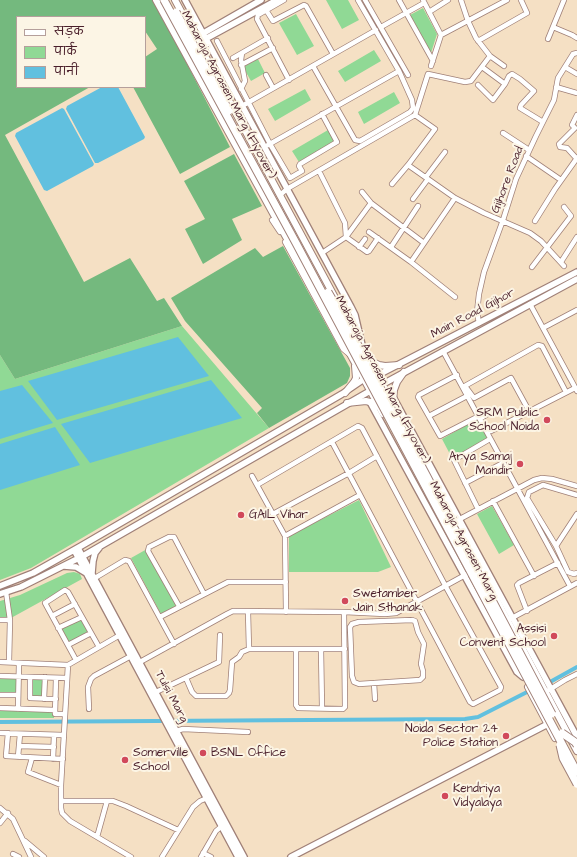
<!DOCTYPE html>
<meta charset="utf-8">
<style>
body{margin:0}
#map{position:relative;width:577px;height:857px;overflow:hidden;background:#f5e0c4;font-family:"Architects Daughter","Playpen Sans Deva",sans-serif}
canvas{display:block}
.legend{position:absolute;left:16px;top:16px;width:130px;height:72px;box-sizing:border-box;background:#fcf5e5;border:1px solid #b59f9b;margin:0;padding:5px 7px;list-style:none;font-size:12px;color:#4a1f2b}
.legend li{display:flex;align-items:center;gap:8px;height:20px}
.legend b{width:20px;border:1px solid #b59f9b}
</style>
<div id="map">
<canvas width="577" height="857"></canvas>
<ul class="legend">
<li><b style="height:5px;background:#fff"></b>सड़क</li>
<li><b style="height:11px;background:#90d995"></b>पार्क</li>
<li><b style="height:11px;background:#61c0df"></b>पानी</li>
</ul>
</div>
<script>
const ctx = document.querySelector('canvas').getContext('2d');
ctx.lineJoin = 'round';
function paint(path, color) {
  ctx.fillStyle = color;
  ctx.fill(path, 'evenodd');
}
function poly(rows) {
  const path = new Path2D();
  for (const r of rows) {
    path.moveTo(r[0], r[1]);
    for (let i = 2; i < r.length; i += 2) path.lineTo(r[i], r[i + 1]);
  }
  return path;
}
function stroke(path, color, width, dash) {
  ctx.strokeStyle = color;
  ctx.lineWidth = width;
  ctx.lineCap = dash ? 'butt' : 'round';
  ctx.setLineDash(dash || []);
  ctx.stroke(path);
}
function drawText(font, color, halo, rows, align = 'center') {
  ctx.font = font + ' "Architects Daughter",sans-serif';
  ctx.lineWidth = 4;
  ctx.setLineDash([]);
  ctx.textBaseline = 'middle';
  ctx.strokeStyle = halo;
  ctx.fillStyle = color;
  for (const [text, x, y, turn = 0] of rows) {
    ctx.save();
    ctx.translate(x, y);
    ctx.rotate((+turn || 0) * Math.PI / 180);
    ctx.textAlign = isNaN(turn) ? turn : align;
    if (halo) ctx.strokeText(text, 0, 0);
    ctx.fillText(text, 0, 0);
    ctx.restore();
  }
}
paint(poly([
 [326,0,348,0,359,20,342,29],
 [423,8,437,34,431,53,410,15],
 [296,14,314,46,297,55,279,23],
 [374,50,381,61,345,82,338,71],
 [258,59,265,73,251,81,243,67],
 [305,89,311,100,275,121,268,109],
 [394,92,400,103,364,124,358,112],
 [328,130,335,141,299,162,292,151],
 [182,326,269,428,31,568,0,580,0,355,15,379],
 [477,419,488,438,452,458,442,439],
 [359,500,391,567,378,572,289,572,289,536],
 [492,506,514,545,499,554,477,514],
 [147,549,177,605,161,614,131,558],
 [74,572,80,574,82,579,11,618,0,618,0,601,20,595,67,573],
 [81,619,88,633,68,643,61,629],
 [0,676,18,677,17,694,0,694],
 [31,678,44,678,44,698,31,697],
 [0,709,54,711,54,718,0,718]
]), '#90d995');
paint(poly([
 [0,0,154,0,230,147,180,174,133,87,145,87,145,57,157,49,145,31,145,17,17,17,17,87,90,87,5,135,84,282,130,258,157,301,164,298,182,326,15,379,0,355],
 [234,154,262,206,232,219,242,240,203,264,185,229,205,219,184,181],
 [283,246,350,368,350,376,347,383,269,428,257,413,262,408,185,321,171,298,255,248,263,257]
]), '#74b97e');
paint(poly([
 [102,87,118,87,145,137,144,139,98,163,95,163,66,109,67,106],
 [62,108,64,109,94,164,93,166,47,191,44,190,15,136,16,133],
 [178,337,209,376,57,420,28,381],
 [211,380,242,418,90,463,61,424],
 [22,385,53,423,0,439,0,391],
 [55,427,80,465,0,490,0,444]
]), '#61c0df');
stroke(poly([
 [550,682,577,667],
 [0,722,465,719,478,717,531,690]
]), '#61c0df', 4);
const minor = poly([
 [284,0,258,15,257,19,289,80],
 [365,0,408,75],
 [399,0,433,61],
 [423,0,441,35,431,66],
 [266,10,273,21,304,5,306,6,333,54],
 [429,12,448,0],
 [381,27,424,3],
 [553,27,572,35,577,38],
 [441,35,507,0],
 [548,39,564,0],
 [217,41,270,144,290,178,302,171,299,166,300,164,337,142,322,114],
 [478,41,527,13,521,0],
 [490,56,504,66],
 [233,58,268,38],
 [241,65,273,48],
 [313,66,355,140,360,141,410,112,413,108,412,100,399,71,358,0],
 [565,67,577,74],
 [266,75,273,88],
 [505,84,509,76,512,74,520,79,534,91,521,105,520,108,543,122],
 [478,85,493,100,505,84,482,67],
 [556,87,577,93],
 [241,89,245,81,241,60,242,53],
 [242,106,376,30],
 [415,115,435,129,408,165,455,198],
 [577,115,572,125,575,128,559,144,560,147,567,148,577,159],
 [503,133,529,150],
 [268,145,399,71],
 [526,156,561,180],
 [319,171,345,223,346,237,367,252,369,251,378,238],
 [426,177,445,152],
 [392,184,408,165],
 [362,192,371,203,424,243],
 [280,195,287,189,415,115,428,74,465,82,471,81,490,56,476,38,468,21,461,0],
 [413,199,428,179],
 [272,220,280,232],
 [535,221,555,189,577,158],
 [369,232,411,262,455,198,484,213,530,233,541,241,564,266],
 [285,242,343,349,349,354],
 [359,247,365,239],
 [391,247,418,206],
 [322,253,346,237,371,203],
 [411,262,455,297],
 [561,262,577,237],
 [532,267,571,216,564,207],
 [530,304,577,391],
 [479,323,477,312,479,294,484,272,503,220,516,179,536,136,554,100,558,78,573,54,577,53],
 [543,328,577,310],
 [443,351,570,586],
 [457,375,419,395,418,397,440,436,479,416],
 [465,386,474,398,511,378,529,411],
 [463,387,538,345,542,346,566,392],
 [429,416,467,396],
 [480,419,489,413],
 [491,431,575,388],
 [252,476,285,536,286,612],
 [465,483,503,463],
 [257,485,358,426,362,428,446,587,501,687,500,690,473,704,470,702,332,442],
 [577,495,543,485,529,492,527,498,556,546,568,572,574,574,577,573],
 [493,501,534,576],
 [478,509,454,460,490,439],
 [273,514,349,473,377,456],
 [458,520,534,480,542,478,552,479,577,486],
 [285,536,360,495],
 [556,546,577,514],
 [95,578,125,560,129,561,174,644],
 [6,592,10,620],
 [179,606,148,551,149,547,169,537,174,537,204,594],
 [527,611,517,585,519,583,558,563],
 [248,612,249,649,345,649],
 [52,616,75,604],
 [160,617,228,582,286,582],
 [510,619,577,583],
 [0,620,10,620,9,662],
 [412,620,415,621,418,632,424,644,421,664,423,671,423,677,420,680,359,684,354,682,352,676,350,627,352,624,359,622,412,620],
 [58,628,82,617],
 [68,645,91,633],
 [296,649,296,705,298,708,343,709,345,707,344,612],
 [321,649,322,708],
 [76,660,45,603,65,590,68,592,99,647],
 [0,662,68,665,120,635],
 [140,662,227,614,233,611,344,612,385,614,396,613,467,574],
 [68,665,61,785,61,808,62,813,70,821,131,857],
 [0,676,67,678],
 [30,677,30,698,56,699],
 [56,678,55,714,65,714],
 [186,678,192,692,196,696,226,696,229,693,230,690,232,662,239,657,242,652,249,649],
 [374,683,375,699],
 [549,690,565,680,577,674],
 [156,692,219,662,220,635],
 [0,695,18,695],
 [44,699,45,677],
 [0,708,55,710],
 [18,709,19,663],
 [89,709,88,687,91,679,94,676,131,656],
 [176,731,183,729,248,732],
 [0,733,64,735],
 [8,733,6,756,63,759],
 [19,746,54,747],
 [18,757,20,734],
 [32,758,28,772,61,785],
 [53,759,54,735],
 [61,801,113,801,126,806,178,830],
 [0,808,13,819,31,857],
 [0,823,8,813],
 [97,837,107,801],
 [25,841,44,857],
 [203,853,211,857],
 [13,854,19,857],
 [162,857,193,807,200,801,207,798],
 [201,857,216,831,222,826]
]);
const tertiary = poly([
 [185,0,351,307,355,315,362,345],
 [195,38,261,0],
 [198,43,277,0],
 [378,375,577,272],
 [383,384,577,279],
 [393,397,577,737],
 [370,402,517,672,523,677],
 [78,548,244,857],
 [74,550,238,857],
 [64,566,76,567,86,573],
 [92,573,93,561,95,553,99,548],
 [0,586,33,573,81,546,342,394,364,379],
 [0,594,21,587,83,556,370,391],
 [291,857,548,724]
]);
const secondary = poly([
 [156,0,383,414],
 [175,0,340,307],
 [362,346,577,751],
 [371,361,379,365,385,366,399,365],
 [345,393,354,382,356,378,355,366],
 [393,402,394,390,397,382,404,372],
 [347,403,366,401,374,403,377,406],
 [528,687,555,738]
]);
stroke(minor, '#a08078', 6);
stroke(tertiary, '#a08078', 8);
stroke(secondary, '#a08078', 8);
stroke(minor, '#fff', 4.5);
stroke(tertiary, '#fff', 5.5);
stroke(secondary, '#fff', 6);
const primaryBridge = poly([
 [164,0,296,243,577,772],
 [176,12,229,111],
 [328,292,349,328,373,374,552,714],
 [562,733,575,742,577,745],
 [560,745,563,758,577,784]
]);
stroke(primaryBridge, '#a08078', 9, []);
stroke(primaryBridge, '#fff', 7);
for (const [x, y, r, color] of [
 [547,420,4,"#d1495b"],
 [520,464,4,"#d1495b"],
 [241,515,4,"#d1495b"],
 [345,601,4,"#d1495b"],
 [554,636,4,"#d1495b"],
 [506,736,4,"#d1495b"],
 [203,753,4,"#d1495b"],
 [125,760,4,"#d1495b"],
 [445,796,4,"#d1495b"]
]) {
  const dot = new Path2D();
  dot.arc(x, y, r, 0, 2 * Math.PI);
  ctx.fillStyle = color;
  ctx.fill(dot);
  stroke(dot, '#fcf5e5', 1.5);
}
drawText('12px', '#4a1f2b', '#fcf5e5', [
 ["Maharaja Agrasen Marg (Flyover)",228,95,62],
 ["Gijhore Road",508,180,-69],
 ["Main Road Gijhor",473,314,-28],
 ["Maharaja Agrasen Marg (Flyover)",382,380,62],
 ["Maharaja Agrasen Marg",463,541,62],
 ["Tulsi Marg",171,697,62]
]);
drawText('12px', '#4a1f2b', '#fcf5e5', [
 ["SRM Public",539,413,"right"],
 ["School Noida",539,427,"right"],
 ["Arya Samaj",512,457,"right"],
 ["Mandir",512,471,"right"],
 ["GAIL Vihar",249,515],
 ["Swetamber",353,594],
 ["Jain Sthanak",353,608],
 ["Assisi",546,629,"right"],
 ["Convent School",546,643,"right"],
 ["Noida Sector 24",498,729,"right"],
 ["Police Station",498,743,"right"],
 ["Somerville",133,753],
 ["School",133,767],
 ["BSNL Office",211,753],
 ["Kendriya",453,789],
 ["Vidyalaya",453,803]
], 'left');
</script>
